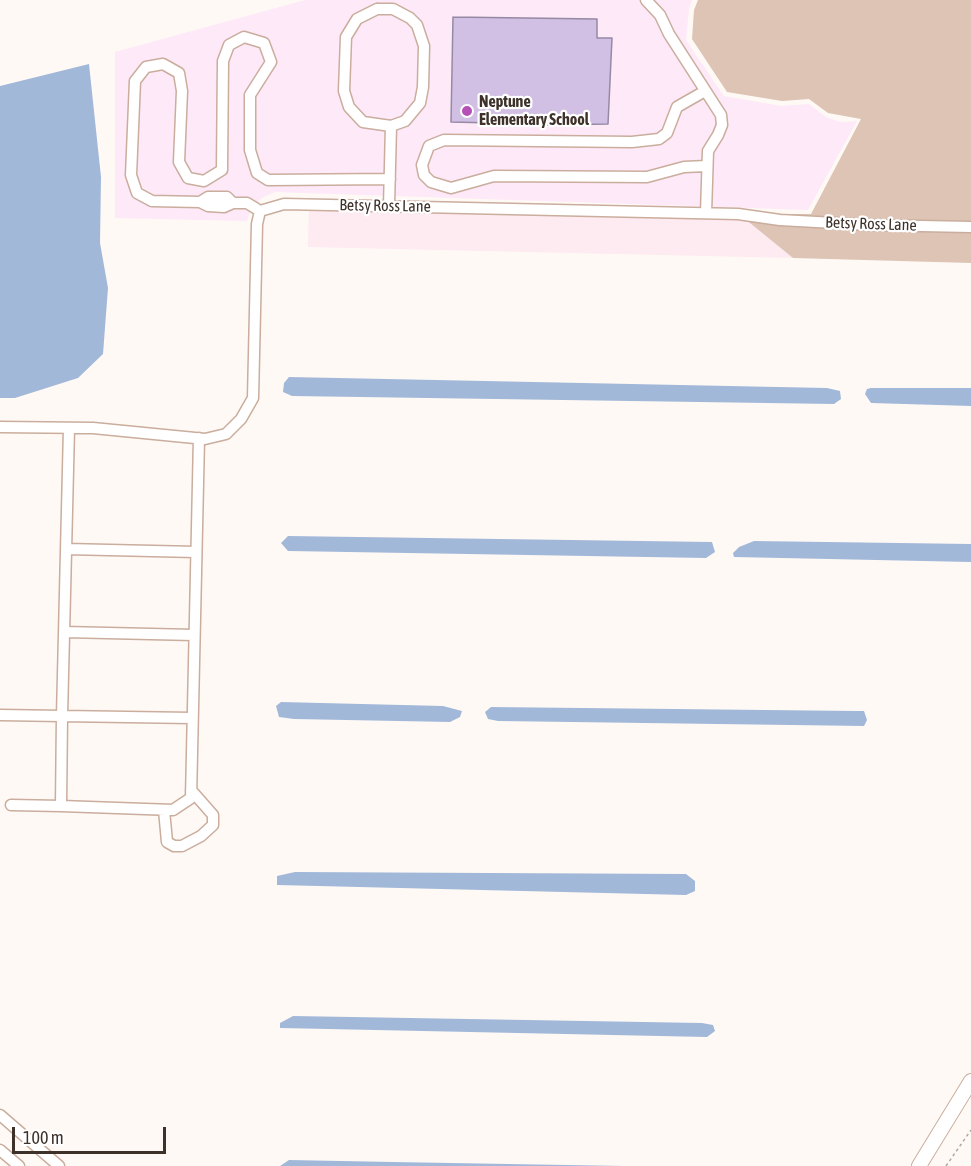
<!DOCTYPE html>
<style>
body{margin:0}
#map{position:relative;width:971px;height:1166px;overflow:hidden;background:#fff9f5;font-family:"Asap Condensed",sans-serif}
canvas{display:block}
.scale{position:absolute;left:12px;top:1127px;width:154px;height:27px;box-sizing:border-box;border:3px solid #3d312a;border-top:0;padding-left:8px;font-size:18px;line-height:21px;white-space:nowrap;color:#3d312a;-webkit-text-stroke:4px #fff;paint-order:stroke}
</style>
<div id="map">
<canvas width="971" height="1166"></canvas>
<div class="scale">100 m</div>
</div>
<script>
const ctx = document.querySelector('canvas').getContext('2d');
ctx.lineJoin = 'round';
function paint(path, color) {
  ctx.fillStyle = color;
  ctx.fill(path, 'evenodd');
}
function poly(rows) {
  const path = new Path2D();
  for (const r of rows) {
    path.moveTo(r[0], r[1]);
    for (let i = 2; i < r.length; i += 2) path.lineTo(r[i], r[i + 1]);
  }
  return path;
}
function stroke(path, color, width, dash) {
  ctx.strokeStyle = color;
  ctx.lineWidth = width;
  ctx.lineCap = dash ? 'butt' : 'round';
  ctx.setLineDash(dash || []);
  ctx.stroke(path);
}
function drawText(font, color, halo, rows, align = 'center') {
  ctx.font = font + ' "Asap Condensed",sans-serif';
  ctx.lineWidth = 4.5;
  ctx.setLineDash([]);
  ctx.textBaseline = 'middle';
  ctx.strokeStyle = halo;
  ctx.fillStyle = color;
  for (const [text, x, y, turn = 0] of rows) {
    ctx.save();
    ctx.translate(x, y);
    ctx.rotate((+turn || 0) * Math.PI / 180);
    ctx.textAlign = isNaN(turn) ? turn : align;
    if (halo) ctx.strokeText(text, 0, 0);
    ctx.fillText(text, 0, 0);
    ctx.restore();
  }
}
paint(poly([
 [309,198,738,212,793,258,308,247]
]), '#feeaf1');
paint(poly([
 [305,0,692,0,689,9,686,40,724,96,781,106,809,104,826,117,840,122,857,121,808,210,275,192,262,198,251,209,247,221,115,218,115,52]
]), '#fee9f8');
paint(poly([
 [698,0,971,0,971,263,793,258,739,214,811,214,861,119,828,113,809,99,782,101,727,92,692,39,694,10]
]), '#ddc4b5');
paint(poly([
 [89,64,101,177,100,243,108,288,103,354,78,378,15,398,0,398,0,86],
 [289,377,827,388,840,391,841,399,834,404,292,396,283,392,284,383],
 [871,388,971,388,971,406,871,403,865,394,867,389],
 [288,536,712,542,715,552,706,558,288,551,281,543],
 [754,541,971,544,971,562,734,557,733,553,739,547],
 [281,702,443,706,462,711,460,717,450,722,294,719,279,717,276,706],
 [491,707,857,711,864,711,867,720,864,726,498,721,488,719,485,712],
 [295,872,686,874,695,881,695,891,686,895,277,885,277,876],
 [293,1016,702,1023,713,1025,715,1031,707,1037,280,1028,280,1023],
 [289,1160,393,1162,624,1166,280,1166]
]), '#a2b8d9');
const building = poly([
 [453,17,597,19,597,38,612,38,608,124,493,126,493,123,451,122,453,17]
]);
paint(building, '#d2c0e4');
stroke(building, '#9689a3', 1.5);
const minor = poly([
 [646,0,660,15,669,34,721,115,722,125,718,135,708,151,706,213],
 [377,9,393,9,410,18,417,25,424,46,423,87,420,103,405,121,391,126,363,122,349,107,344,91,346,37,357,19,377,9],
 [705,91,677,107,667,133,659,139,632,142,444,140,429,146,422,165,424,175,431,182,451,188,494,176,647,177,684,167,707,166],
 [200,202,208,197,227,197,233,203],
 [389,206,391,126],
 [260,211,247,203,233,203,224,207,208,206,200,202,152,201,137,193,131,175,135,81,146,67,163,64,179,73,182,91,179,162,188,178,204,181,222,170,223,61,229,45,244,37,264,43,271,62,250,95,250,150,257,173,268,180,390,179],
 [0,427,93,428,205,439,226,434,241,419,253,398,257,224,260,211,284,204,738,214,780,220,871,225,971,227],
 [69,428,62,716,192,718],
 [66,549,196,552],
 [64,632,194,635],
 [0,715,62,716,61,806,173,810,191,798,199,438],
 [11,805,61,806],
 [164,810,167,842,174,846,182,846,201,836,213,825,213,815,191,790],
 [0,1115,59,1166],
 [0,1150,19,1166]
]);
const major = poly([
 [919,1166,971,1081]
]);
stroke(minor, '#caad9d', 13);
stroke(major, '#caad9d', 16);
stroke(poly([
 [946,1166,971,1130]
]), '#b0a8a3', 1.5, [3, 3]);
stroke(minor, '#fff', 10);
stroke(major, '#fff', 14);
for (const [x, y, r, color] of [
 [467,111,6,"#b450b6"]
]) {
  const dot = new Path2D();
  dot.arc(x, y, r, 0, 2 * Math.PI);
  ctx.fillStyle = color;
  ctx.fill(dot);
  stroke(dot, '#fff', 2);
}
drawText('bold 16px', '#3d312a', '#fff', [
 ["Neptune",479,102],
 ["Elementary School",479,120]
], 'left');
drawText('16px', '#3d312a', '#fff', [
 ["Betsy Ross Lane",385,206,1],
 ["Betsy Ross Lane",871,224,2]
]);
</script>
